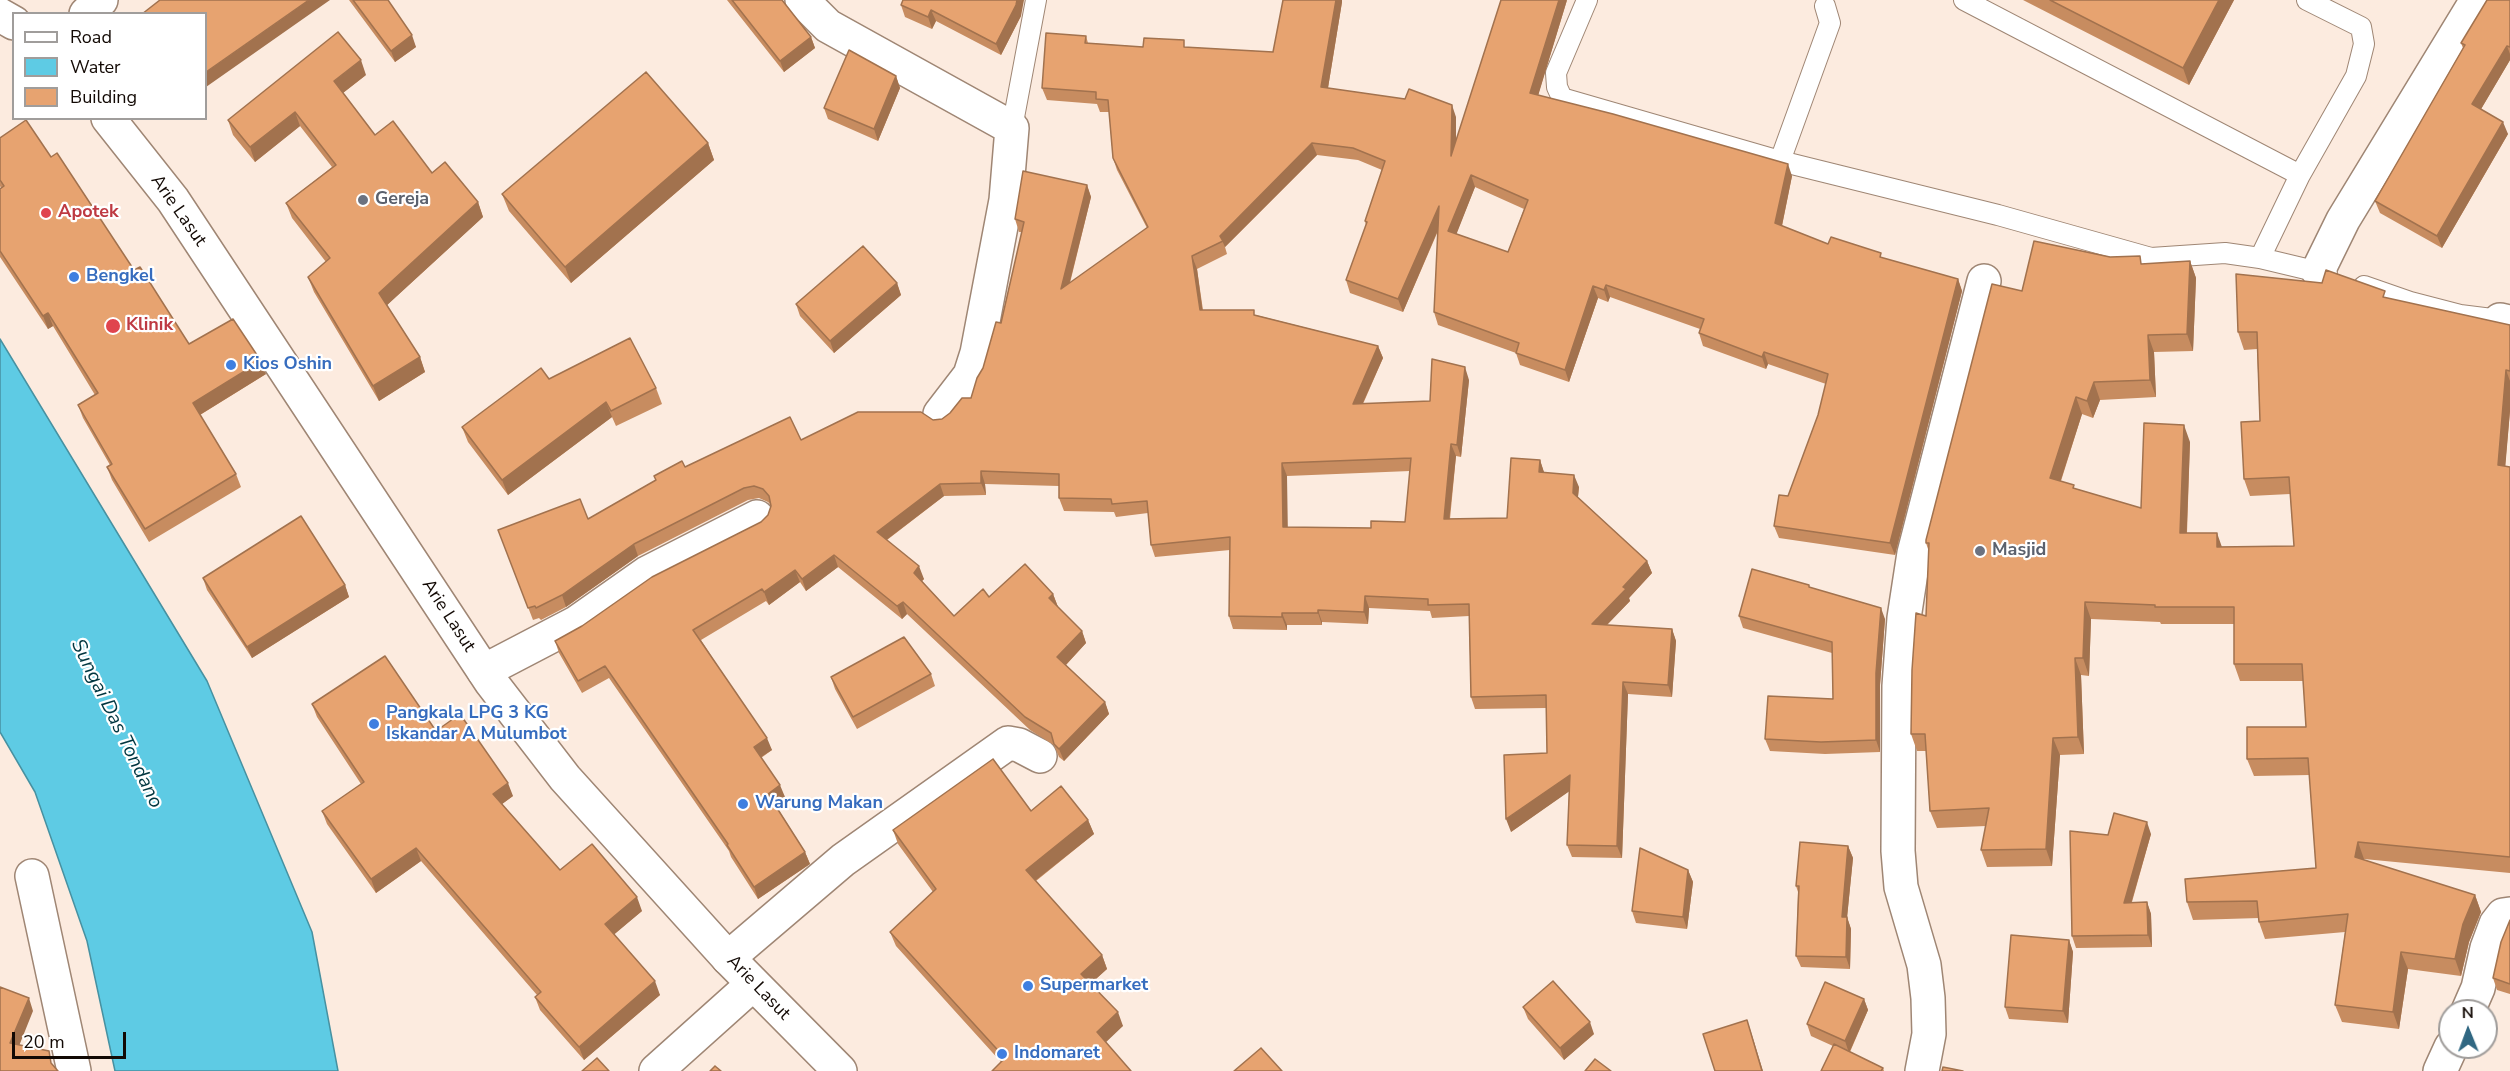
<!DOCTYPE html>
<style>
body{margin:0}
#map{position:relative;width:2510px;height:1071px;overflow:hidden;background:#fcebdf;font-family:"Nunito Sans",sans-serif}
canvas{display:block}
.legend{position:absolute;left:12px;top:12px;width:195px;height:108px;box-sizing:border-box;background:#fff;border:2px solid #a09d9b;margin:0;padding:8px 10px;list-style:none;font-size:18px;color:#120904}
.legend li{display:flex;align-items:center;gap:12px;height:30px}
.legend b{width:30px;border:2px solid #a09d9b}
.north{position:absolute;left:2438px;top:999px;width:60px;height:60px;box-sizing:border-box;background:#fff;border:2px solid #a09d9b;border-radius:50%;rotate:359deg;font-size:16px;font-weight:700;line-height:24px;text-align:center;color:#120904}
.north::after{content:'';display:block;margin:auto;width:21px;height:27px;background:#306782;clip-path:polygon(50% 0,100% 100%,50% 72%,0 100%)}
.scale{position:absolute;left:12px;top:1032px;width:114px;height:27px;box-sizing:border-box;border:3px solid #120904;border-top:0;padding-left:8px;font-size:18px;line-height:21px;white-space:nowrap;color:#120904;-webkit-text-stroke:4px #fff;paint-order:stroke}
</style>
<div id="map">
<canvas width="2510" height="1071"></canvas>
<ul class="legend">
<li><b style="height:8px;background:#fff"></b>Road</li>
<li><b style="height:16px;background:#5ecbe4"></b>Water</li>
<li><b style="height:16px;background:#e7a370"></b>Building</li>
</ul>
<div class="north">N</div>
<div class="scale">20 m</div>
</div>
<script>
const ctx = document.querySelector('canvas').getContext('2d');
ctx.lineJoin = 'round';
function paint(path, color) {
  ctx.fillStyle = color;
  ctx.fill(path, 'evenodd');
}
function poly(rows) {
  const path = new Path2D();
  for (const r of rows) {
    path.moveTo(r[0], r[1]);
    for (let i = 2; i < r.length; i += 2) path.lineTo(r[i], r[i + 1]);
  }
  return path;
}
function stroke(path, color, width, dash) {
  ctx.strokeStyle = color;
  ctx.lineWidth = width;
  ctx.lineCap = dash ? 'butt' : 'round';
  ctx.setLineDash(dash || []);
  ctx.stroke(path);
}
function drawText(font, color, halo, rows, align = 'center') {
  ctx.font = font + ' "Nunito Sans",sans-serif';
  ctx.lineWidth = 4.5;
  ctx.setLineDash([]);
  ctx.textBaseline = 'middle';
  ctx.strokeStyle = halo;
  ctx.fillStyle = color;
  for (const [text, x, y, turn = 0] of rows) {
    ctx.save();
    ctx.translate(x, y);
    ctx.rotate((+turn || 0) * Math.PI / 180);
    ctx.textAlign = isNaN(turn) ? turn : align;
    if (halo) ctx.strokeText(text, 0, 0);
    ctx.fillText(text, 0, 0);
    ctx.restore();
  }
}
const water = poly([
 [0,339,207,681,312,932,338,1071,115,1071,87,941,35,792,0,732,0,339]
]);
paint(water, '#5ecbe4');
stroke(water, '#4791a1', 1.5);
const lane = poly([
 [1587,0,1556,73,1557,87,1562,98,1780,161,1998,215,2151,258,2225,253,2260,258,2327,274],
 [1964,0,2300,175],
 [1012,128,1036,0],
 [1780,161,1830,23,1825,6],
 [2260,258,2300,175,2356,76,2364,44,2361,27,2307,0],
 [2364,286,2410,302,2460,315,2500,320]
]);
const street = poly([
 [802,0,828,26,1012,128,1006,200,977,353,970,375,940,414],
 [86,14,101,0],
 [2318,271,2343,220,2477,0],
 [2500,320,2510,322],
 [484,671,576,623,647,573,757,517],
 [32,876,74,1071],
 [728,958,843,860,1008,743,1019,745,1040,756],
 [2468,1011,2478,988,2487,948,2496,924,2503,915,2510,914],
 [656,1071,753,984],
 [1922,1071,1929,1034,1928,998,1924,965,1901,887,1898,851,1899,686,1904,618,1914,553,1984,281],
 [2440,1071,2451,1047]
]);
const secondary = poly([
 [0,15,14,23],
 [108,118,173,200,491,682,565,778,728,958,840,1071]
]);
stroke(lane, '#9f8674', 22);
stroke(street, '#9f8674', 36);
stroke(secondary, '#9f8674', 36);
stroke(lane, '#fff', 20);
stroke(street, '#fff', 33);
stroke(secondary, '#fff', 33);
paint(poly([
 [349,0,388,0,416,47,395,62],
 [727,0,782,0,811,37,815,48,784,72],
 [1283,0,1342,0,1342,2,1328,88,1456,117,1456,142,1567,0,1538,95,1792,176,1782,226,1828,244,1958,279,1962,291,1895,555,1779,538,1774,526,1788,496,1818,415,1826,384,1768,364,1766,369,1703,346,1699,333,1700,329,1610,297,1608,302,1598,298,1569,382,1520,365,1516,353,1438,325,1434,312,1438,231,1403,312,1350,293,1346,280,1366,225,1365,221,1382,170,1358,160,1317,155,1225,247,1227,254,1197,269,1203,310,1256,315,1378,346,1383,358,1363,404,1430,401,1469,380,1461,457,1456,456,1450,519,1507,518,1540,460,1544,473,1579,487,1578,497,1647,561,1652,573,1629,598,1630,601,1607,625,1672,629,1676,641,1672,697,1628,694,1622,858,1572,857,1567,845,1569,791,1511,832,1547,753,1546,708,1475,709,1471,697,1469,616,1432,618,1430,611,1369,608,1368,624,1322,622,1322,625,1287,625,1287,630,1233,629,1229,616,1230,550,1155,557,1151,545,1148,513,1116,517,1114,512,1064,511,1059,498,1059,486,985,484,986,495,944,496,887,540,924,579,922,581,954,616,989,597,1053,594,1058,607,1082,631,1086,643,1066,665,1105,702,1109,714,1064,761,1059,757,1054,745,1030,730,907,614,902,619,838,567,806,591,800,582,769,605,766,601,701,640,772,750,761,758,785,797,775,804,805,852,810,864,758,899,731,857,729,851,609,678,582,693,559,653,555,641,582,626,761,522,768,515,771,505,768,502,759,498,748,500,638,556,566,607,541,620,539,618,533,620,498,530,588,519,656,481,654,476,685,467,801,440,942,419,971,398,1001,323,1022,232,1019,232,1015,219,1087,185,1091,197,1070,283,1147,228,1117,170,1113,158,1109,112,1100,112,1097,104,1047,100,1042,88,1086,36,1088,43,1143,47,1186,47,1273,52],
 [1475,187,1524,209,1508,252,1456,234],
 [1410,471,1405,522,1371,528,1287,527,1287,476],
 [2023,0,2234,0,2189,85],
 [2510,0,2510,60,2481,109,2508,134,2442,248,2380,213,2375,201,2463,48,2461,43],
 [901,5,1021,16,1001,55,936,21,932,29,905,17],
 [366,75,343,93,375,135,478,202,483,217,387,305,420,357,425,372,379,401,314,292,308,277,326,262,292,218,286,203,332,167,300,126,255,162,233,135,228,120],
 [896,76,900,88,878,141,828,119,824,108],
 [0,138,51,157,134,270,189,344,266,374,200,415,236,474,241,487,149,542,112,480,107,467,110,465,83,418,78,405,95,395,53,326,48,329,0,257,0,189,1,188,0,186],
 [708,143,714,160,571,283,509,211,502,194],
 [2190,261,2196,278,2193,351,2154,352,2156,397,2100,400,2093,418,2082,414,2061,481,2076,489,2141,508,2190,442,2187,533,2222,547,2294,546,2290,494,2250,496,2244,479,2260,421,2257,349,2244,350,2238,332,2387,298,2510,325,2510,411,2505,466,2510,467,2510,873,2364,859,2364,860,2475,895,2481,912,2469,942,2461,976,2408,969,2399,1029,2342,1022,2335,1005,2345,932,2265,939,2259,922,2259,918,2193,920,2187,902,2316,868,2310,775,2254,776,2247,759,2306,727,2303,681,2240,681,2234,664,2234,624,2161,624,2160,622,2091,619,2089,676,2081,675,2084,754,2060,755,2052,866,1987,867,1981,850,1986,826,1937,828,1930,811,1926,751,1917,751,1911,734,1926,616,1929,552,1926,543,2022,291,2143,264],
 [897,283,901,295,834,353,800,316,796,304],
 [549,379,656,388,662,404,616,426,612,417,508,495,468,442,462,427],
 [203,578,345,585,349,597,252,658,207,590],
 [1810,588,1885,619,1880,685,1880,752,1825,754,1770,751,1765,739,1833,699,1832,653,1743,628,1739,616],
 [931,674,935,686,857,729,835,689,831,677],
 [312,704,436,731,513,796,502,804,560,870,642,911,614,934,660,995,584,1060,540,1010,535,997,537,995,421,861,376,893,327,824,322,811,361,784,317,717],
 [1031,811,1088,820,1094,834,1036,881,1102,955,1107,969,1090,984,1123,1026,1001,1062,896,946,890,932,933,892,898,844,893,830],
 [2151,834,2132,902,2147,902,2151,914,2152,947,2076,948,2072,936,2108,835],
 [1848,846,1853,858,1847,917,1851,929,1850,969,1801,967,1796,956,1798,892,1796,886],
 [1688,870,1693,882,1687,929,1636,923,1632,911],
 [2510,920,2510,994,2497,990,2493,978],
 [2069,940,2073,952,2068,1023,2009,1019,2005,1007],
 [1864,999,1868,1010,1850,1052,1883,1068,1884,1071,1821,1071,1833,1046,1811,1036,1807,1024],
 [1523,1007,1594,1034,1564,1060,1528,1019]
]), '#c78c60');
paint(poly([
 [309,0,330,0,206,87,206,72],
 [1017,0,1024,0,1021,16,1001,55,996,44],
 [1336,0,1342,0,1342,2,1326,100,1321,87],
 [1559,0,1567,0,1535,106,1530,93],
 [2219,0,2234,0,2189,85,2183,68],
 [931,10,936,21,932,29,928,17],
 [412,35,416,47,395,62,391,51],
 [811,37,815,48,784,72,780,61],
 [2507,46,2510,54,2510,60,2477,116,2472,104],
 [361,60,366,75,339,96,334,81],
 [896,76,900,88,878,141,874,129],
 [1452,105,1456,117,1456,168,1451,156],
 [295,112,300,126,255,162,250,147],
 [2503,122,2508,134,2442,248,2437,236],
 [708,143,714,160,571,283,565,267],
 [1312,143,1317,155,1225,247,1220,236],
 [1788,164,1792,176,1780,235,1775,223],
 [1471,175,1475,187,1453,243,1448,231],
 [1087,185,1091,197,1065,301,1061,289],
 [478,202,483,217,385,307,379,293],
 [1439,206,1443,218,1403,312,1398,299],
 [1192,256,1197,269,1204,322,1200,310],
 [2190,261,2196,278,2193,351,2187,334],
 [1958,279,1962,291,1895,555,1890,543],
 [897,283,901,295,834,353,830,341],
 [1606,285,1610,297,1608,302,1604,290],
 [1593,286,1598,298,1569,382,1565,370],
 [48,313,53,326,48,329,43,316],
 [2148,335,2154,352,2156,397,2150,380],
 [1378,346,1383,358,1357,416,1353,404],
 [1764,352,1768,364,1766,369,1762,357],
 [420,357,425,372,379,401,373,386],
 [261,361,266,374,198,416,193,403],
 [1465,367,1469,380,1461,457,1457,445],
 [2506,370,2510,381,2510,411,2504,482,2498,465],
 [2094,382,2100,400,2093,418,2087,401],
 [2076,397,2082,414,2056,495,2050,478],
 [606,402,612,417,508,495,502,480],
 [2184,425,2190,442,2186,550,2180,533],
 [1451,444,1456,456,1448,531,1444,519],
 [1540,460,1544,472,1543,485,1539,472],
 [1282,463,1287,476,1288,539,1283,527],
 [981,471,985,484,986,495,981,483],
 [1574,475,1579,487,1577,505,1573,493],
 [940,484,944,496,881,544,877,532],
 [2217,533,2223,550,2217,547],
 [634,544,638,556,566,607,562,595],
 [834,555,838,567,806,591,802,579],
 [1647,561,1652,573,1629,598,1630,601,1596,636,1592,624,1623,587],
 [919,566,924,579,918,585,914,573],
 [795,570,800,582,769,605,764,592],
 [345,585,349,597,252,658,247,647],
 [1053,594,1058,607,1053,611,1049,598],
 [1365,596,1369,608,1368,624,1364,612],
 [903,602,907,614,902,619,897,606],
 [2085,602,2091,619,2089,676,2083,658],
 [1881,608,1885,619,1880,685,1880,752,1876,740,1876,673],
 [1318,610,1322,622,1322,625,1318,613],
 [1282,613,1287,625,1287,630,1282,617],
 [1672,629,1676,641,1672,697,1668,685],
 [1082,631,1086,643,1062,669,1057,657],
 [2075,658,2081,675,2084,754,2078,737],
 [1623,682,1628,694,1622,858,1617,846],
 [1105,702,1109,714,1064,761,1059,749],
 [767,738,772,750,758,759,754,747],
 [2053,738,2060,755,2052,866,2046,849],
 [1570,775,1574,788,1511,832,1506,819],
 [508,783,513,796,498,807,493,794],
 [780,785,785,797,772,806,768,794],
 [1088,820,1094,834,1031,884,1026,870],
 [2147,822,2151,834,2128,914,2124,903],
 [2358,842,2364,859,2361,874,2355,857],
 [1848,846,1853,858,1846,928,1842,917],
 [416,848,421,861,376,893,371,879],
 [805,852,810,864,758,899,754,887],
 [1688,870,1693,882,1687,929,1683,917],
 [2475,895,2481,912,2469,942,2461,976,2455,959,2463,924],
 [637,897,642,911,610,938,605,924],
 [2147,902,2151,914,2152,947,2148,935],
 [1847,917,1851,929,1850,969,1846,957],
 [2069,940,2073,952,2068,1023,2063,1011],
 [2401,952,2408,969,2399,1029,2393,1012],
 [1102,955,1107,969,1086,988,1081,974],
 [655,981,660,995,584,1060,579,1047],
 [29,998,33,1011,15,1056,10,1043],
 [1864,999,1868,1010,1849,1053,1845,1041],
 [1118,1012,1123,1026,1102,1046,1097,1032],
 [1747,1020,1751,1032,1763,1071,1762,1071],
 [1590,1022,1594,1034,1564,1060,1560,1048]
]), '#a2724e');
const building = poly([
 [160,0,309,0,206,72,206,14,142,14,160,0],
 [353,0,388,0,412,35,391,51,353,0],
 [732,0,782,0,811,37,780,61,732,0],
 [903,0,1017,0,1016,5,996,44,931,10,928,17,901,5,903,0],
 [1283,0,1336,0,1321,87,1405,99,1409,89,1452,105,1451,156,1501,0,1559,0,1530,93,1613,114,1788,164,1775,223,1828,244,1831,237,1881,253,1880,257,1958,279,1890,543,1774,526,1779,495,1788,496,1818,415,1828,374,1764,352,1762,357,1699,333,1704,319,1606,285,1604,290,1593,286,1565,370,1516,353,1519,343,1434,312,1439,206,1398,299,1346,280,1367,222,1365,221,1385,161,1353,148,1312,143,1220,236,1223,241,1192,256,1200,310,1254,310,1254,315,1378,346,1353,404,1430,401,1432,359,1465,367,1457,445,1451,444,1444,519,1507,518,1511,458,1540,460,1539,472,1574,475,1573,493,1647,561,1623,587,1626,589,1592,624,1672,629,1668,685,1623,682,1617,846,1567,845,1570,775,1506,819,1504,755,1547,753,1546,695,1471,697,1469,604,1428,605,1428,599,1365,596,1364,612,1318,610,1318,613,1282,613,1282,617,1229,616,1230,537,1151,545,1147,501,1112,504,1111,499,1059,498,1059,474,981,471,981,483,940,484,877,532,919,566,914,573,954,616,983,589,989,597,1025,564,1053,594,1049,598,1082,631,1057,657,1105,702,1059,749,1054,744,1051,733,1025,717,903,602,897,606,834,555,802,579,795,570,764,592,762,589,693,630,767,738,754,747,780,785,768,794,805,852,754,887,727,845,728,844,605,666,578,681,555,641,582,626,652,577,761,522,768,515,771,506,769,496,763,489,754,486,744,488,634,544,562,595,536,608,535,606,528,608,498,530,580,499,588,519,656,480,654,476,682,461,685,467,790,417,801,440,858,412,921,412,933,420,942,419,950,413,962,398,971,398,977,378,983,368,996,322,1001,323,1024,222,1015,219,1023,171,1087,185,1061,289,1148,227,1113,158,1108,100,1096,99,1096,92,1042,88,1046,33,1086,36,1085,43,1143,47,1144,38,1184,40,1184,47,1273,52,1283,0],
 [1471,175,1528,200,1508,252,1448,231,1471,175],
 [1411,458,1405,522,1371,521,1371,528,1283,527,1282,463,1411,458],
 [2050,0,2219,0,2183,68,2050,0],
 [2487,0,2510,0,2510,47,2507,46,2472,104,2503,122,2437,236,2375,201,2465,45,2461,43,2487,0],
 [338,32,361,60,334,81,375,135,393,121,432,173,445,162,478,202,379,293,420,357,373,386,308,277,330,258,286,203,336,165,295,112,250,147,228,120,338,32],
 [849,50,896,76,874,129,824,108,849,50],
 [646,72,708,143,565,267,502,194,646,72],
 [26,120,51,157,57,153,134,270,140,267,189,344,233,319,261,361,193,403,236,474,145,529,107,467,112,464,78,405,98,393,48,313,43,316,0,251,0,189,4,186,0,180,0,138,26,120],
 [2034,241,2110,257,2140,256,2141,264,2190,261,2187,334,2148,335,2150,380,2094,382,2087,401,2076,397,2050,478,2074,485,2073,488,2141,508,2144,423,2184,425,2180,533,2217,533,2217,547,2294,546,2289,477,2244,479,2241,422,2260,421,2257,332,2238,332,2236,274,2322,283,2326,270,2385,291,2383,297,2510,325,2510,371,2506,370,2498,465,2510,467,2510,857,2358,842,2355,857,2475,895,2463,924,2455,959,2401,952,2393,1012,2335,1005,2348,914,2259,922,2257,901,2187,902,2185,879,2316,868,2308,758,2247,759,2247,727,2306,727,2302,664,2234,664,2234,607,2155,607,2155,605,2085,602,2083,658,2075,658,2078,737,2053,738,2046,849,1981,850,1989,808,1930,811,1925,734,1911,734,1912,670,1916,613,1926,616,1929,543,1926,543,1926,540,1992,284,2022,291,2034,241],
 [863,246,897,283,830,341,796,304,863,246],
 [630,338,656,388,611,411,606,402,502,480,462,427,541,368,549,379,630,338],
 [301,516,345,585,247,647,203,578,301,516],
 [1752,569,1809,585,1809,587,1881,608,1876,673,1876,740,1821,742,1765,739,1768,696,1833,699,1832,642,1739,616,1752,569],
 [904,637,931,674,853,717,831,677,904,637],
 [385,656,436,731,460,714,508,783,493,794,560,870,592,844,637,897,605,924,655,981,579,1047,535,997,541,992,416,848,371,879,322,811,364,782,312,704,385,656],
 [993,759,1031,811,1061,786,1088,820,1026,870,1102,955,1081,974,1118,1012,1097,1032,1131,1071,992,1071,1005,1058,890,932,936,889,893,830,993,759],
 [2114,813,2147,822,2124,903,2147,902,2148,935,2072,936,2070,831,2108,835,2114,813],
 [1800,842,1848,846,1842,917,1847,917,1846,957,1796,956,1799,886,1796,886,1800,842],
 [1640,848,1688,870,1683,917,1632,911,1640,848],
 [2510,920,2510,984,2493,978,2501,942,2510,920],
 [2011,935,2069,940,2063,1011,2005,1007,2011,935],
 [1553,981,1590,1022,1560,1048,1523,1007,1553,981],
 [1825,982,1864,999,1845,1041,1807,1024,1825,982],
 [0,987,29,998,10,1043,49,1051,51,1063,58,1071,0,1071,0,987],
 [1747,1020,1762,1071,1715,1071,1703,1034,1747,1020],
 [1834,1044,1883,1068,1881,1071,1821,1071,1834,1044],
 [1261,1048,1282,1071,1234,1071,1261,1048],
 [597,1058,609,1071,582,1071,597,1058],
 [1595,1059,1611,1071,1585,1071,1595,1059],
 [715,1066,721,1071,710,1071,715,1066],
 [1943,1067,1963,1071,1942,1071,1943,1067]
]);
paint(building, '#e7a370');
stroke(building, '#a2724e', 1.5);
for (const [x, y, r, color] of [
 [363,200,6,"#6b7280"],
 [46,213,6,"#e0444e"],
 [74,277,6,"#3f7fe0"],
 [113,326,8,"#e0444e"],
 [231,365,6,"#3f7fe0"],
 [1980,551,6,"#6b7280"],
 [374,724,6,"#3f7fe0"],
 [743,804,6,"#3f7fe0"],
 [1028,986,6,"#3f7fe0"],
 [1002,1054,6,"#3f7fe0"]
]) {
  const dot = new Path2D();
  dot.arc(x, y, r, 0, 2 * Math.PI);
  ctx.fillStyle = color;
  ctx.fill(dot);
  stroke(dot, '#fff', 2);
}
drawText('bold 18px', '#5b616d', '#fff', [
 ["Gereja",375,200],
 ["Masjid",1992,551]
], 'left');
drawText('18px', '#120904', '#fff', [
 ["Arie Lasut",178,211,55],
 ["Arie Lasut",448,616,57],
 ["Arie Lasut",758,988,46]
]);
drawText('bold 18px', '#be3a42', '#fff', [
 ["Apotek",58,213],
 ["Klinik",126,326]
], 'left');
drawText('bold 18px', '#366cbe', '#fff', [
 ["Bengkel",86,277],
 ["Kios Oshin",243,365],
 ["Pangkala LPG 3 KG",386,714],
 ["Iskandar A Mulumbot",386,735],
 ["Warung Makan",755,804],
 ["Supermarket",1040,986],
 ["Indomaret",1014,1054]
], 'left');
drawText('italic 20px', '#003640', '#fff', [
 ["Sungai Das Tondano",116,724,64]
]);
</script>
